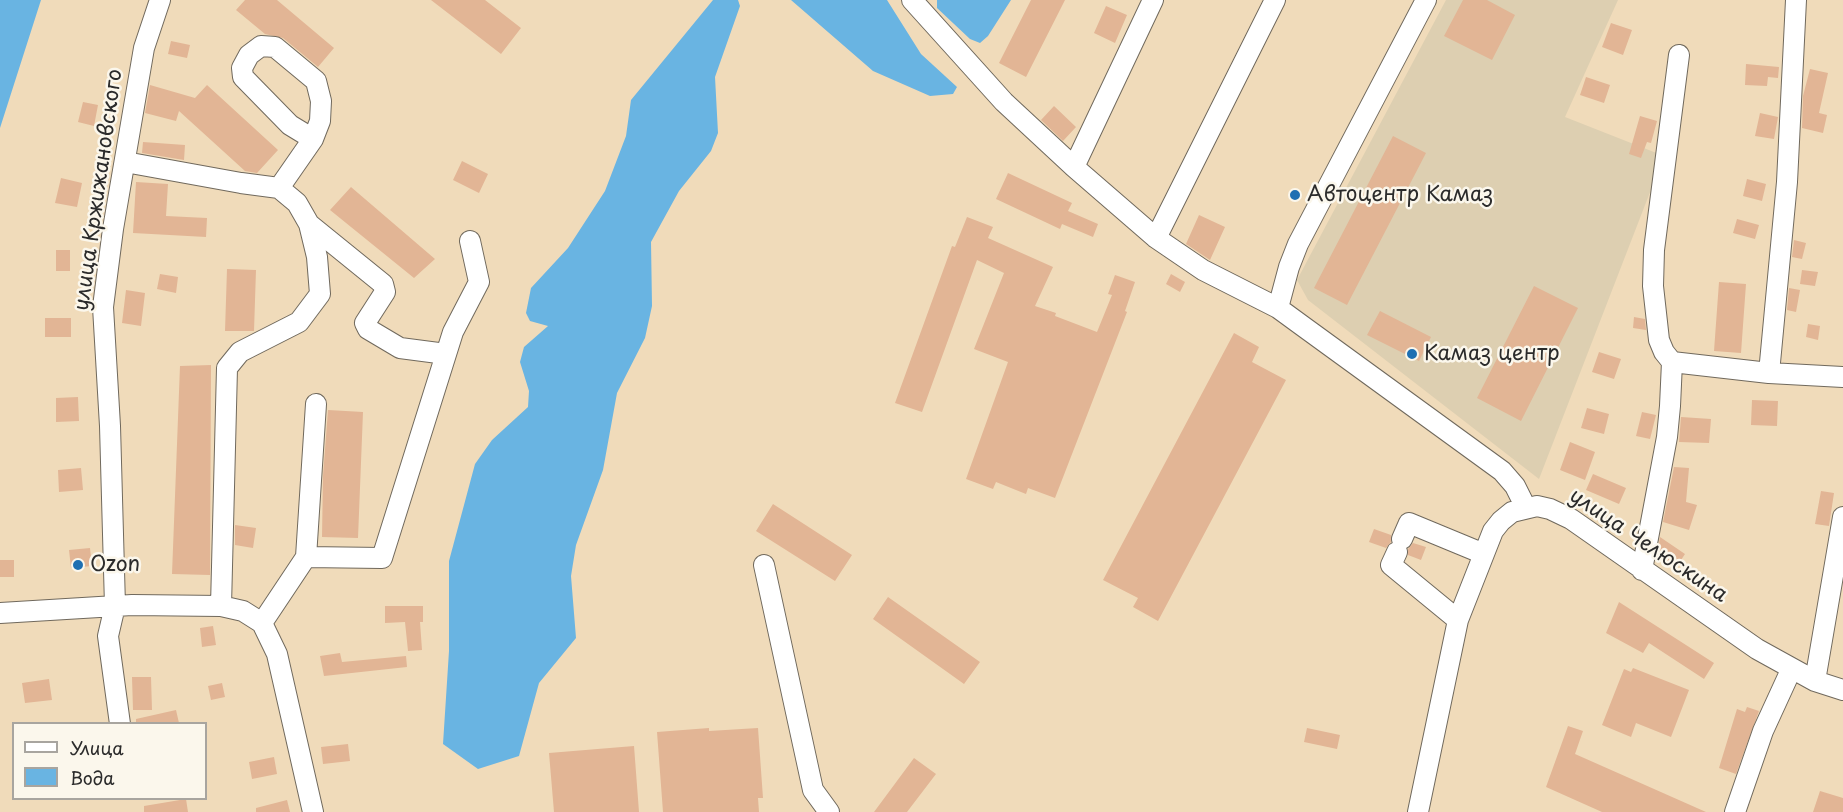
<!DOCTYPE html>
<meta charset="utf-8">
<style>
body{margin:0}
#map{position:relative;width:1843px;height:812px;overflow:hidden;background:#f0dbba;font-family:"Playpen Sans",sans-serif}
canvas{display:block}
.legend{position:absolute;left:12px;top:722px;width:195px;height:78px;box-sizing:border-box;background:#fbf7ec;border:2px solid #a8a59f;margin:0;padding:8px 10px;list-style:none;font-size:18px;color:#2b2b2b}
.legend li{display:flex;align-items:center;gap:12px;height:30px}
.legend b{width:30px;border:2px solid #a8a59f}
</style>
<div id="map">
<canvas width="1843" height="812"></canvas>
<ul class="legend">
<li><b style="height:8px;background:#fff"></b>Улица</li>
<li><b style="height:16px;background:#69b4e2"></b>Вода</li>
</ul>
</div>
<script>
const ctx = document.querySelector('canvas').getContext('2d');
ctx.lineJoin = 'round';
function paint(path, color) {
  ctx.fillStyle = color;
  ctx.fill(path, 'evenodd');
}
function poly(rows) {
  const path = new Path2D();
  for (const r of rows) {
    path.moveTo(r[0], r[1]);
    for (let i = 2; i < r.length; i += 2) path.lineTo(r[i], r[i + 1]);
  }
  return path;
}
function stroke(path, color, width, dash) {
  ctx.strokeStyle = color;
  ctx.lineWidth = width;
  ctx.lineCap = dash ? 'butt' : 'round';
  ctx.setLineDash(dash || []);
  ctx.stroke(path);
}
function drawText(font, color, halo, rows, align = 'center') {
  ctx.font = font + ' "Playpen Sans",sans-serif';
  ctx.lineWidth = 5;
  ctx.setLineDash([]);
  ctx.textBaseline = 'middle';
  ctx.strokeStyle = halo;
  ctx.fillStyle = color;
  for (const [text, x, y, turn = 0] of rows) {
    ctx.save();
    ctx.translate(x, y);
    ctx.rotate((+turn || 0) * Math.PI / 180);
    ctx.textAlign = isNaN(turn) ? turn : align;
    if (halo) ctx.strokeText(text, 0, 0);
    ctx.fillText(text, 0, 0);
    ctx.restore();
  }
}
paint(poly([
 [1446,0,1618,0,1565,117,1664,156,1539,479,1308,300,1297,280]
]), '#ddcfb1');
paint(poly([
 [0,0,41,0,0,128],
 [713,0,738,0,740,6,715,77,718,133,711,151,679,191,651,242,652,306,645,338,617,393,603,470,576,545,571,576,576,638,539,683,519,756,478,769,443,744,449,651,449,561,475,464,492,440,528,407,529,391,520,362,524,347,548,326,530,321,526,313,531,288,568,248,605,191,626,136,631,100],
 [791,0,887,0,921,54,957,87,953,94,930,96,873,71],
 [937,0,1011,0,988,36,980,43,970,39,937,8]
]), '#69b4e2');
paint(poly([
 [245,0,277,0,334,48,318,67,283,38,265,34,236,10],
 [431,0,485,0,521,28,501,54],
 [1031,0,1065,0,1026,77,999,63],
 [1463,0,1487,0,1515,15,1492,60,1444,36],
 [1106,6,1127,15,1115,43,1094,33],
 [1611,23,1632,30,1623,55,1602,47],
 [171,41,190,45,187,58,168,54],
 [1746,64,1779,67,1778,78,1768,77,1767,86,1745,85],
 [1810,69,1828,73,1819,113,1827,115,1823,133,1802,128,1803,96],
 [1586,77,1610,85,1604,103,1580,95],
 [150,85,195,98,207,85,278,150,257,173,245,171,179,111,176,121,145,113],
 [83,102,98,105,94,126,78,122],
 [1054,106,1076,127,1063,141,1041,120],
 [1760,113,1778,117,1774,139,1755,136],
 [1640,116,1657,121,1651,143,1647,142,1641,158,1629,154],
 [1393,136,1426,153,1347,305,1314,288],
 [143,142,185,145,184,160,142,153],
 [462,161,488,174,479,193,453,180],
 [1008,173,1072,203,1068,211,1098,224,1093,237,1062,224,1060,229,996,199],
 [61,178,82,183,77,207,55,203],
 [1747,179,1766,184,1762,201,1743,196],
 [136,182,168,184,166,216,207,218,206,237,133,233],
 [351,187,435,259,414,278,330,210],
 [1199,215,1225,227,1210,260,1186,244],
 [967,217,993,227,988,238,1053,267,1035,306,1056,313,1055,316,1097,332,1112,295,1108,294,1115,275,1135,282,1125,311,1127,312,1055,498,1028,488,1026,494,996,482,993,489,966,479,1008,362,974,349,1004,273,977,260,922,412,895,403,952,246,955,247],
 [1737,219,1759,225,1755,239,1733,233],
 [1794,240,1806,243,1802,259,1792,257],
 [56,250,70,250,70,271,56,271],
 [227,269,256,270,254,331,225,331],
 [1802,270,1818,272,1815,286,1800,284],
 [160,274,178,277,176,293,157,289],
 [1171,274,1185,282,1180,292,1166,284],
 [1719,282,1746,284,1741,353,1714,351],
 [1534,286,1578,308,1521,421,1477,398],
 [1789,288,1800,290,1796,312,1787,310],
 [126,290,145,293,141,326,122,323],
 [1380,311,1431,337,1419,361,1367,335],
 [1634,317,1645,319,1646,330,1633,328],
 [45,318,71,318,71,337,45,337],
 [1808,324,1820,326,1818,340,1806,337],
 [1234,333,1259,347,1252,362,1286,380,1158,621,1133,607,1138,598,1103,580],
 [1599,352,1621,359,1614,379,1592,372],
 [211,365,210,575,172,574,180,366],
 [78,397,79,421,56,422,56,398],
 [1752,400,1778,401,1777,426,1751,425],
 [1587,408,1609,414,1604,434,1581,428],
 [328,410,363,412,358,538,322,537,323,476],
 [1642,412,1656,415,1650,439,1636,436],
 [1681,417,1711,419,1709,443,1679,442],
 [1570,442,1595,452,1585,480,1560,470],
 [1674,467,1689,468,1686,502,1697,505,1689,530,1663,522],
 [81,468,83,490,59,492,58,470],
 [1593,474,1626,488,1619,504,1586,490],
 [1821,491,1834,493,1829,526,1815,524],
 [773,504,852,555,835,581,756,531],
 [235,525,256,528,253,548,235,545],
 [1374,529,1391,535,1391,542,1386,548,1369,542],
 [1660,537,1685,554,1675,569,1657,557],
 [1413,543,1426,547,1421,560,1408,555,1408,549],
 [90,548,92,566,71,568,69,550],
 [0,560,14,560,14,577,0,577],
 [888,597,980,662,964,684,873,619],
 [1619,602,1714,663,1704,679,1649,643,1643,653,1606,633],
 [385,606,423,606,423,622,420,622,422,650,408,651,405,622,385,623],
 [213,626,216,645,202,647,200,628],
 [340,653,342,662,406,656,407,667,324,676,320,656],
 [1633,668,1689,690,1671,737,1636,723,1631,737,1602,725,1624,669,1631,672],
 [132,677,151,677,152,710,133,710],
 [49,679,52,700,25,703,22,683],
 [222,683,225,697,211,700,208,686],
 [1747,707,1759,711,1736,774,1719,768,1737,709,1745,712],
 [176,710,179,723,136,723,136,719],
 [1568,726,1583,731,1575,754,1706,812,1602,812,1546,787],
 [709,728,709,731,758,728,763,798,758,798,759,812,663,812,657,732],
 [1307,728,1340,735,1337,749,1304,742],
 [348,744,350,761,323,764,321,747],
 [634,746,639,812,554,812,549,753],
 [274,757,277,774,252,779,249,762],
 [914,758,936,774,907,812,874,812],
 [1820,791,1843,798,1843,812,1813,812],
 [186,799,188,812,144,812,144,806],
 [287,800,290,812,256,812,256,808]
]), '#e2b595');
const minor = poly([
 [912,0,1004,102,1074,167,1156,238,1203,270,1278,308,1304,327,1502,471,1515,486,1526,508],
 [125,162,241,183,279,188,297,203,309,224,317,257,320,294,299,322,240,352,227,368,221,606],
 [1074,167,1153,0],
 [279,188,313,139,320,121,321,101,316,81,275,47,261,46,249,55,242,68,243,77,290,125,313,139],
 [309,224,383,284,385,292,365,323,368,329,400,348,446,354],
 [1156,238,1275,0],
 [1278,308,1289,267,1298,244,1426,0],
 [1672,362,1769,373,1843,377],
 [1769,373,1787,182,1796,0],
 [1402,539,1409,523,1484,554],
 [1397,552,1391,565,1458,620],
 [306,557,382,558,453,332,479,282,470,241],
 [764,565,813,790,829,812],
 [1642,570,1667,437,1670,406,1672,362,1664,352,1659,340,1653,286,1654,250,1679,55],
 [0,613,132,605,221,606,243,611,262,623,277,654,313,812],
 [262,623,306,557,316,404],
 [1815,681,1843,517],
 [120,724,108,636,115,606,110,426,103,307,113,229,144,48,160,0],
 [1418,812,1458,620,1493,531,1501,521,1512,512,1537,506,1550,509,1571,519,1757,649,1815,681,1843,690],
 [1735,812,1763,731,1791,670]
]);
stroke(minor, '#70695d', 22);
stroke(minor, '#fff', 20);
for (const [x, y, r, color] of [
 [1295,195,6,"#1f6fb2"],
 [1412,354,6,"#1f6fb2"],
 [78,565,6,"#1f6fb2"]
]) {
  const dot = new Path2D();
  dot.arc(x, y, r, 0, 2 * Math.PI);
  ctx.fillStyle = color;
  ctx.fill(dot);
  stroke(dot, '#fbf7ec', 2);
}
drawText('21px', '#2b2b2b', '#fbf7ec', [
 ["улица Кржижановского",99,190,-82],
 ["улица Челюскина",1648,546,34]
]);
drawText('21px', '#2b2b2b', '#fbf7ec', [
 ["Автоцентр Камаз",1307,195],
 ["Камаз центр",1424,354],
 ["Ozon",90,565]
], 'left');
</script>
